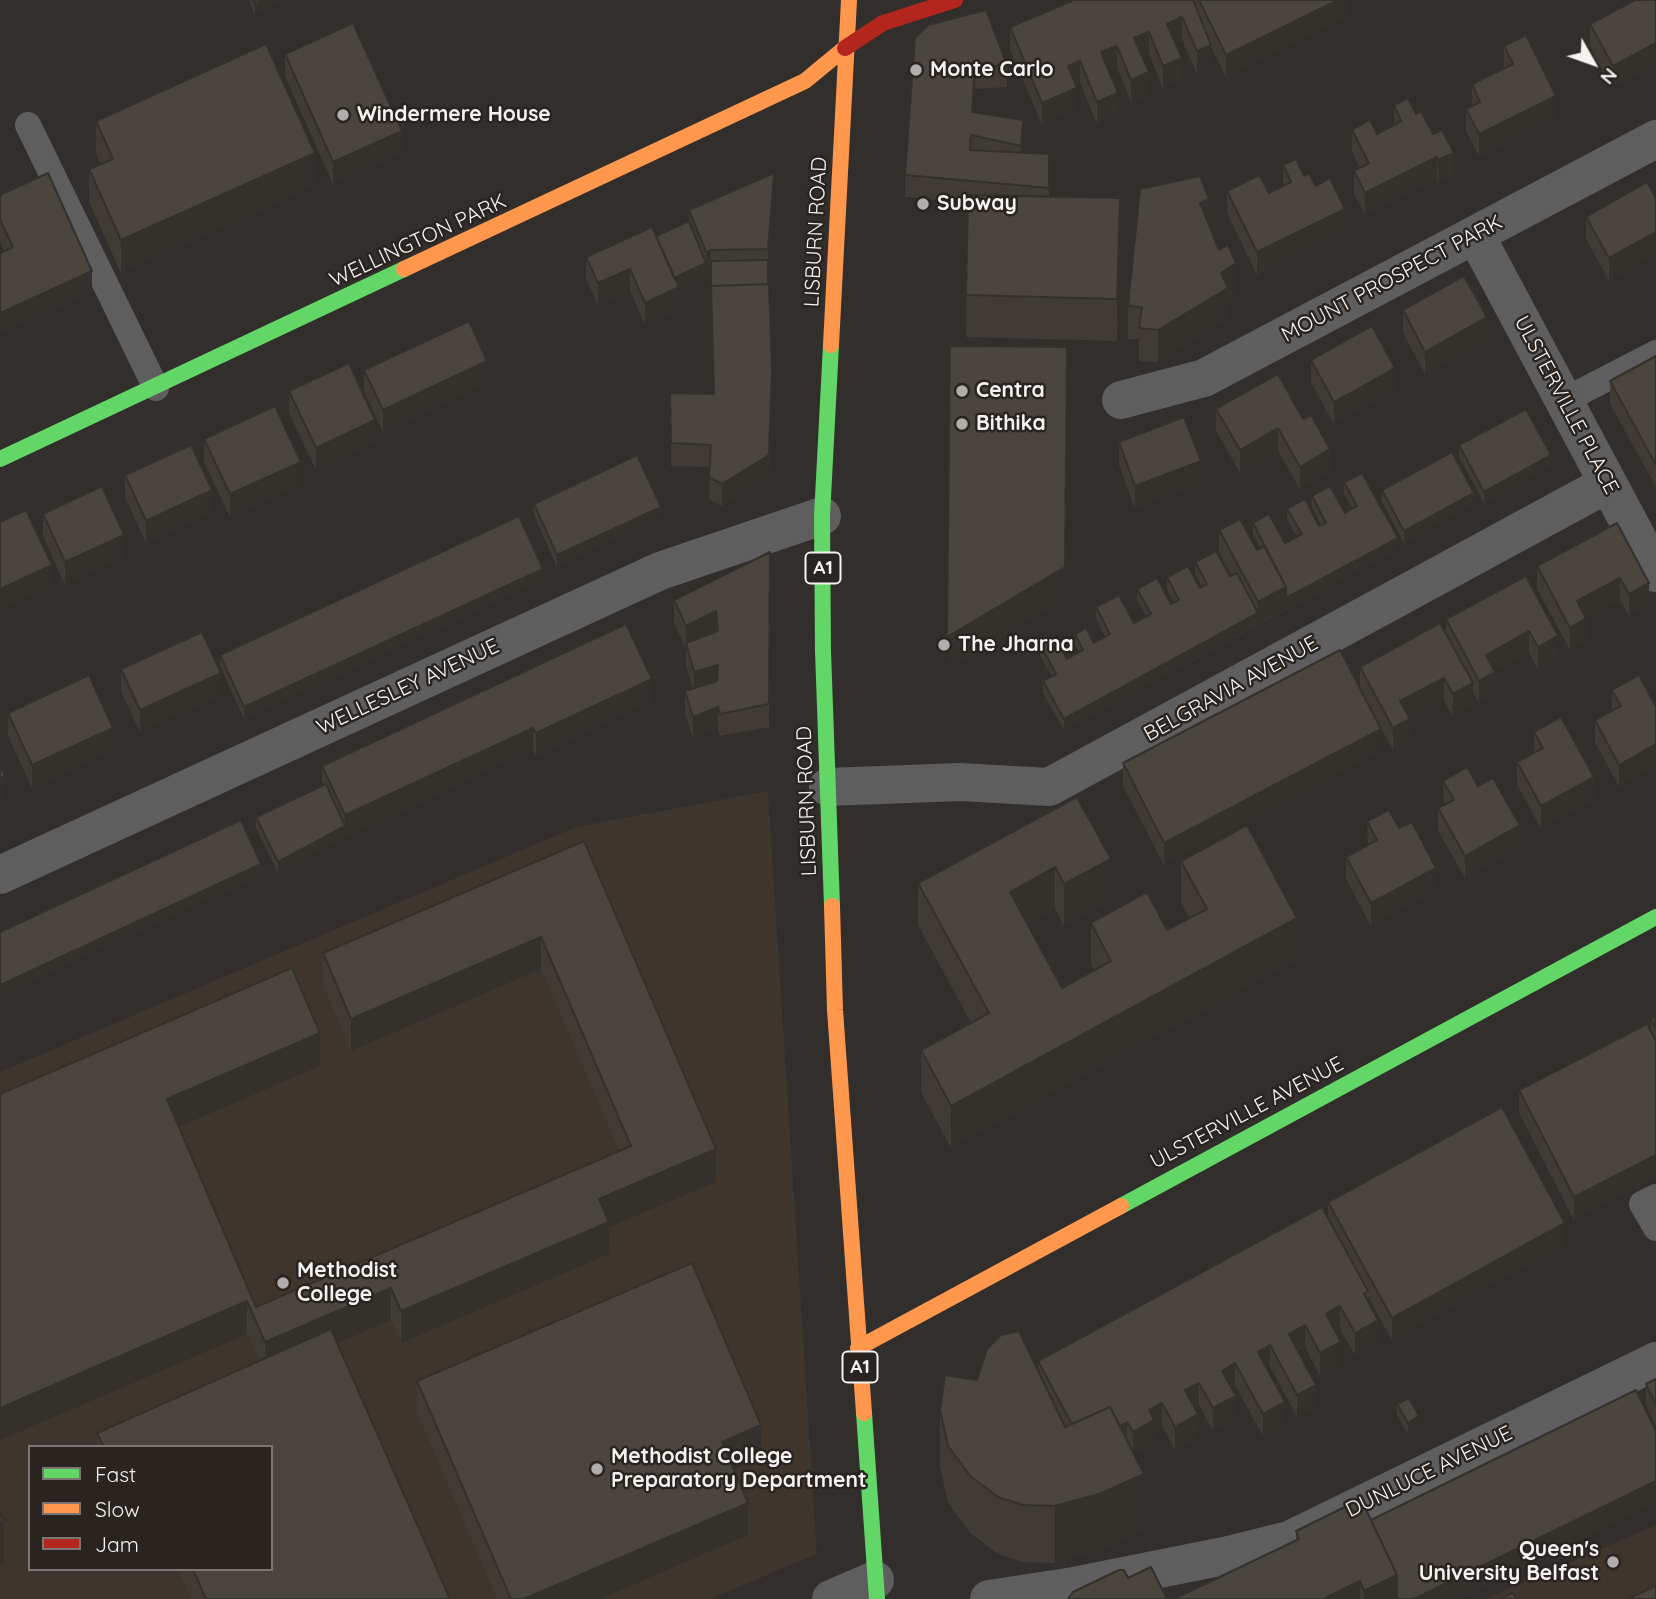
<!DOCTYPE html>
<style>
body{margin:0}
#map{position:relative;width:1656px;height:1599px;overflow:hidden;background:#312e2b;font-family:Quicksand,sans-serif}
canvas{display:block}
.legend{position:absolute;left:28px;top:1445px;width:245px;height:126px;box-sizing:border-box;background:#292420;border:2px solid #7b7673;margin:0;padding:9px 12px;list-style:none;font-size:21px;color:#f5f2ef}
.legend li{display:flex;align-items:center;gap:14px;height:35px}
.legend b{width:35px;border:2px solid #7b7673}
.north{position:absolute;left:1558px;top:28px;width:70px;height:70px;-webkit-text-stroke:5px #292420;paint-order:stroke;rotate:130deg;font-size:19px;font-weight:700;line-height:28px;text-align:center;color:#f5f2ef}
.north::after{content:'';display:block;margin:auto;width:24px;height:32px;background:#f5f2ef;clip-path:polygon(50% 0,100% 100%,50% 72%,0 100%)}
</style>
<div id="map">
<canvas width="1656" height="1599"></canvas>
<ul class="legend">
<li><b style="height:9px;background:#63d668"></b>Fast</li>
<li><b style="height:9px;background:#ff974d"></b>Slow</li>
<li><b style="height:9px;background:#b3261e"></b>Jam</li>
</ul>
<div class="north">N</div>
</div>
<script>
const ctx = document.querySelector('canvas').getContext('2d');
ctx.lineJoin = 'round';
function paint(path, color) {
  ctx.fillStyle = color;
  ctx.fill(path, 'evenodd');
}
function poly(rows) {
  const path = new Path2D();
  for (const r of rows) {
    path.moveTo(r[0], r[1]);
    for (let i = 2; i < r.length; i += 2) path.lineTo(r[i], r[i + 1]);
  }
  return path;
}
function stroke(path, color, width, dash) {
  ctx.strokeStyle = color;
  ctx.lineWidth = width;
  ctx.lineCap = dash ? 'butt' : 'round';
  ctx.setLineDash(dash || []);
  ctx.stroke(path);
}
function drawText(font, color, halo, rows, align = 'center') {
  ctx.font = font + ' Quicksand,sans-serif';
  ctx.lineWidth = 5;
  ctx.setLineDash([]);
  ctx.textBaseline = 'middle';
  ctx.strokeStyle = halo;
  ctx.fillStyle = color;
  for (const [text, x, y, turn = 0] of rows) {
    ctx.save();
    ctx.translate(x, y);
    ctx.rotate((+turn || 0) * Math.PI / 180);
    ctx.textAlign = isNaN(turn) ? turn : align;
    if (halo) ctx.strokeText(text, 0, 0);
    ctx.fillText(text, 0, 0);
    ctx.restore();
  }
}
paint(poly([
 [768,791,817,1554,710,1599,0,1599,0,1072,576,827],
 [30,1447,271,1447,271,1569,30,1569],
 [1656,1525,1656,1599,1485,1599]
]), '#3e352d');
stroke(poly([
 [28,125,156,388],
 [1563,401,1656,353],
 [1656,1197,1642,1204,1656,1228]
]), '#5e5e5e', 26);
stroke(poly([
 [1476,236,1656,573],
 [1121,400,1204,378,1656,139],
 [828,787,960,782,1049,787,1607,484],
 [0,875,660,571,822,516],
 [831,1599,875,1580],
 [989,1599,1074,1586,1229,1555,1289,1540,1656,1361]
]), '#5e5e5e', 38);
stroke(poly([
 [831,345,822,516,823,651,832,906],
 [0,459,404,269],
 [1121,1206,1656,917],
 [864,1413,877,1599]
]), '#63d668', 16);
stroke(poly([
 [404,269,805,81,845,48],
 [831,345,849,0],
 [832,906,835,1010,864,1413],
 [858,1348,1121,1206]
]), '#ff974d', 16);
stroke(poly([
 [845,48,883,23,955,0]
]), '#b3261e', 16);
paint(poly([
 [249,0,288,0,255,15],
 [1074,0,1347,0,1347,18,1226,77,1211,47,1211,67,1197,74,1182,40,1175,43,1182,80,1163,88,1149,54,1142,57,1149,94,1131,102,1117,68,1109,71,1118,115,1097,124,1080,83,1076,85,1077,110,1042,125,1010,50,1010,27],
 [1635,0,1613,88,1590,47,1590,24],
 [915,38,1007,65,1007,87,975,89,973,112,1023,143,1022,153,1049,154,1049,197,1120,240,1117,341,966,337,968,203,905,197,905,175],
 [1504,46,1556,118,1479,157,1466,131,1466,109,1472,106,1472,84,1504,69],
 [285,54,402,153,333,184,285,76],
 [1394,105,1416,114,1454,175,1438,183,1437,179,1365,215,1354,194,1354,171,1360,168,1352,152,1352,130,1377,134,1394,125],
 [96,121,315,186,121,273,89,202,89,169,101,165,96,154],
 [1283,165,1304,176,1316,186,1345,231,1257,275,1227,213,1227,191,1269,193,1283,186],
 [0,195,92,293,4,251,0,242],
 [774,195,768,270,772,392,769,478,722,506,709,499,710,467,671,466,670,393,713,394,711,272,679,288,679,310,645,325,630,291,598,305,586,279,586,257,656,236,689,221,689,210],
 [1656,198,1656,254,1609,281,1586,239,1586,217],
 [1209,226,1236,296,1228,301,1228,320,1158,362,1139,361,1139,339,1128,339,1128,306],
 [1403,310,1487,340,1425,374,1403,333],
 [1656,356,1656,487,1610,404,1610,381],
 [1311,360,1395,390,1334,424,1311,383],
 [364,370,487,384,383,432,364,392],
 [1278,374,1330,471,1300,489,1278,451,1240,473,1216,431,1216,409],
 [289,391,375,442,316,470,289,413],
 [204,439,301,485,230,517,204,462],
 [1119,442,1201,484,1135,509,1119,465],
 [1459,445,1551,466,1484,503,1459,457],
 [125,475,212,512,146,543,125,497],
 [1344,482,1398,549,1064,730,1043,693,1043,681,1052,677,1040,655,1040,644,1067,659,1079,652,1075,645,1075,634,1094,643,1105,637,1096,619,1096,607,1134,623,1146,616,1137,600,1137,589,1171,604,1174,603,1167,589,1167,577,1200,588,1202,587,1195,574,1195,562,1230,576,1231,575,1219,552,1219,530,1257,550,1260,548,1253,534,1253,523,1285,543,1297,537,1287,520,1287,509,1319,526,1321,525,1312,507,1312,496,1345,513,1353,509,1344,494],
 [1382,490,1474,504,1404,543,1382,502],
 [534,504,661,518,557,567,534,515],
 [43,514,124,557,65,585,43,536],
 [770,552,769,727,720,736,718,729,693,739,685,714,685,691,693,689,686,666,686,649,674,623,674,600],
 [1537,566,1649,583,1649,605,1629,616,1620,600,1586,619,1586,641,1570,650,1537,589],
 [1526,576,1558,659,1538,670,1529,653,1495,672,1495,694,1479,703,1473,692,1473,706,1453,717,1444,701,1410,719,1410,741,1393,750,1360,689,1360,667,1446,634,1446,619],
 [543,580,244,719,220,666,220,655],
 [121,669,221,695,140,732,121,692],
 [1639,675,1619,787,1595,742,1595,720,1612,710,1612,690],
 [652,701,536,756,533,750,345,838,278,873,256,828,256,817,322,785,322,766],
 [8,713,113,750,32,788,8,736],
 [1534,732,1594,800,1541,829,1517,784,1517,762,1534,752],
 [1381,751,1164,865,1123,786,1123,763],
 [1443,781,1478,786,1520,848,1465,878,1438,831,1438,808,1444,805],
 [1077,797,1111,901,1064,926,1055,909,1027,924,1062,988,1094,971,1091,965,1091,923,1167,930,1189,918,1181,903,1181,861,1297,960,951,1148,921,1092,921,1050,971,1023,918,925,918,883],
 [1367,821,1436,890,1371,926,1346,879,1346,857,1368,845],
 [584,841,716,1182,609,1227,609,1254,401,1343,391,1320,337,1344,450,1599,191,1599,178,1569,271,1569,271,1447,97,1447,97,1433,259,1361,247,1334,0,1094,320,1066,179,1127,256,1307,619,1151,541,969,351,1051,323,986,323,953],
 [1656,1017,1656,1177,1574,1220,1519,1113,1519,1090,1651,1032,1651,1019],
 [1328,1202,1565,1245,1392,1340,1368,1297,1368,1301,1378,1343,1355,1356,1340,1329,1335,1331,1341,1365,1320,1376,1305,1347,1298,1351,1316,1407,1297,1417,1270,1367,1267,1369,1285,1424,1263,1436,1235,1385,1232,1388,1236,1418,1213,1431,1199,1405,1195,1408,1198,1437,1175,1450,1162,1426,1154,1430,1154,1443,1134,1454,1144,1531,1099,1551,1055,1563,1023,1562,998,1554,970,1533,948,1503,940,1467,940,1410,977,1380,1038,1371,1038,1361,1328,1218],
 [1656,1379,1656,1427,1646,1406,1646,1384],
 [417,1381,761,1458,734,1470,748,1535,600,1599,497,1599,417,1413],
 [1397,1404,1419,1428,1408,1434,1397,1416],
 [1371,1520,1460,1599,1174,1599,1296,1541,1296,1531]
]), '#403b35');
paint(poly([
 [264,0,288,0,255,15,255,4],
 [1338,0,1347,0,1347,18,1226,77,1226,55],
 [1182,17,1182,40,1167,46,1167,24],
 [1149,32,1149,54,1134,60,1134,38],
 [1656,43,1656,65,1613,88,1613,66],
 [1211,45,1211,67,1197,74,1197,51],
 [1117,46,1117,68,1101,74,1101,52],
 [1182,58,1182,80,1163,88,1163,66],
 [1080,61,1080,83,1068,88,1068,66],
 [975,67,975,89,972,134,972,112],
 [1149,72,1149,94,1131,102,1131,80],
 [1077,88,1077,110,1042,125,1042,103],
 [1118,93,1118,115,1097,124,1097,102],
 [1556,96,1556,118,1479,157,1479,134],
 [1023,120,1023,143,1021,169,1021,146],
 [402,131,402,153,333,184,333,162],
 [315,153,315,186,121,273,121,240],
 [1454,153,1454,175,1438,183,1438,160],
 [1437,157,1437,179,1365,215,1365,193],
 [774,173,774,195,768,272,768,249],
 [1120,198,1120,240,1117,341,1117,299],
 [1209,199,1209,232,1200,203],
 [1345,209,1345,231,1257,275,1257,252],
 [1656,232,1656,254,1609,281,1609,258],
 [711,250,711,272,679,288,679,310,645,325,645,303,671,280,706,263,706,252],
 [1236,263,1236,296,1228,301,1228,320,1158,362,1158,330,1221,273],
 [630,269,630,291,598,305,598,283],
 [92,271,92,293,0,335,0,313],
 [1487,317,1487,340,1425,374,1425,352],
 [1067,347,1065,600,947,670,947,637],
 [487,361,487,384,383,432,383,410],
 [1395,368,1395,390,1334,424,1334,402],
 [772,369,769,478,722,506,722,484],
 [375,420,375,442,316,470,316,448],
 [1278,428,1278,451,1240,473,1240,450],
 [1330,449,1330,471,1300,489,1300,467],
 [1551,455,1551,466,1484,503,1484,492],
 [1201,461,1201,484,1135,509,1135,486],
 [301,462,301,485,230,517,230,494],
 [212,490,212,512,146,543,146,521],
 [1474,493,1474,504,1404,543,1404,531],
 [661,507,661,518,557,567,557,555],
 [124,535,124,557,65,585,65,562],
 [1398,538,1398,549,1258,624,1258,602,1286,587],
 [52,565,52,587,0,611,0,589],
 [543,569,543,580,244,719,244,707],
 [1620,578,1620,600,1586,619,1586,641,1570,650,1570,628,1577,601],
 [1649,583,1649,605,1629,616,1629,594],
 [716,611,716,634,686,643,686,649,686,626],
 [1258,613,1258,624,1064,730,1064,719],
 [1529,631,1529,653,1495,672,1495,694,1479,703,1479,681,1486,655],
 [1558,636,1558,659,1538,670,1538,647],
 [718,665,718,687,694,694,694,672],
 [221,673,221,695,140,732,140,710],
 [1444,678,1444,701,1400,724,1400,701],
 [652,679,652,701,536,756,536,733],
 [1473,683,1473,706,1453,717,1453,694],
 [718,707,718,729,693,739,693,717],
 [1410,719,1410,741,1393,750,1393,728],
 [113,728,113,750,32,788,32,765],
 [533,728,533,750,345,838,345,815],
 [1381,729,1381,751,1164,865,1164,843],
 [1656,744,1656,766,1619,787,1619,765],
 [5,776,5,799,0,801,0,779],
 [1594,777,1594,800,1541,829,1541,806],
 [1520,825,1520,848,1465,878,1465,856],
 [345,826,345,838,278,873,278,862],
 [1111,859,1111,901,1064,926,1064,884],
 [261,864,261,876,0,996,0,985],
 [1055,867,1055,909,1010,934,1010,892],
 [1436,868,1436,890,1371,926,1371,903],
 [1297,918,1297,960,951,1148,951,1106],
 [541,937,541,969,351,1051,351,1019],
 [320,1033,320,1066,167,1132,167,1099],
 [716,1149,716,1182,609,1227,609,1254,401,1343,401,1311,599,1199],
 [1656,1155,1656,1177,1574,1220,1574,1197],
 [1565,1223,1565,1245,1392,1340,1392,1318],
 [391,1288,391,1320,265,1375,265,1342],
 [247,1301,247,1334,0,1440,0,1408],
 [1340,1306,1340,1329,1332,1333,1326,1314],
 [1378,1320,1378,1343,1355,1356,1355,1333],
 [1305,1325,1305,1347,1289,1356,1289,1334],
 [1341,1342,1341,1365,1320,1376,1320,1353],
 [1270,1345,1270,1367,1258,1374,1258,1352],
 [1235,1363,1235,1385,1222,1393,1222,1371],
 [1199,1383,1199,1405,1185,1413,1185,1390],
 [1316,1385,1316,1407,1297,1417,1297,1395],
 [1236,1396,1236,1418,1213,1431,1213,1408],
 [1285,1402,1285,1424,1263,1436,1263,1414],
 [1162,1403,1162,1426,1154,1430,1154,1443,1133,1455,1133,1432,1149,1410],
 [1198,1414,1198,1437,1175,1450,1175,1427],
 [1419,1416,1419,1428,1408,1434,1408,1423],
 [1127,1422,1127,1445,1084,1446],
 [761,1425,761,1458,722,1475,722,1442],
 [1144,1474,1144,1531,1099,1551,1055,1563,1055,1506],
 [1656,1481,1656,1504,1460,1599,1414,1599],
 [748,1503,748,1535,600,1599,524,1599],
 [4,1521,4,1563,0,1565,0,1523],
 [1397,1575,1397,1599,1364,1599,1364,1591],
 [1360,1581,1360,1599,1327,1599,1327,1597]
]), '#34302b');
const building = poly([
 [254,0,264,0,255,4,254,0],
 [1074,0,1193,0,1211,45,1197,51,1182,17,1167,24,1182,58,1163,66,1149,32,1134,38,1149,72,1131,80,1117,46,1101,52,1118,93,1097,102,1080,61,1068,66,1077,88,1042,103,1010,27,1074,0],
 [1199,0,1338,0,1226,55,1199,0],
 [1635,0,1656,0,1656,43,1613,66,1590,24,1635,0],
 [986,10,1007,65,975,67,972,112,1023,120,1021,146,971,135,970,150,1049,154,1049,188,905,175,915,38,928,25,986,10],
 [353,23,402,131,333,162,285,54,353,23],
 [1526,35,1556,96,1479,134,1466,109,1480,102,1472,84,1513,64,1504,46,1526,35],
 [266,44,315,153,121,240,89,169,113,159,96,121,266,44],
 [1408,98,1416,114,1421,111,1433,134,1442,130,1454,153,1438,160,1437,157,1365,193,1354,171,1369,163,1352,130,1370,120,1377,134,1390,127,1401,121,1394,105,1408,98],
 [1296,159,1304,176,1309,173,1316,186,1330,178,1345,209,1257,252,1227,191,1259,175,1269,193,1291,182,1283,165,1296,159],
 [48,173,92,271,0,313,0,253,13,247,0,220,0,195,48,173],
 [774,173,768,249,711,250,706,252,689,210,774,173],
 [1200,176,1209,199,1200,203,1219,250,1228,245,1236,263,1221,273,1228,288,1158,330,1139,328,1142,307,1128,306,1140,189,1200,176],
 [1647,182,1656,198,1656,232,1609,258,1586,217,1647,182],
 [968,195,1120,198,1117,299,966,295,968,195],
 [689,221,706,263,674,278,656,236,689,221],
 [652,227,679,287,645,303,630,269,598,283,586,257,652,227],
 [768,260,768,284,711,286,711,291,711,261,768,260],
 [1464,276,1487,317,1425,352,1403,310,1464,276],
 [769,284,772,369,769,455,722,484,709,477,711,445,671,443,670,393,714,394,711,286,769,284],
 [469,321,487,361,383,410,364,370,469,321],
 [1372,326,1395,368,1334,402,1311,360,1372,326],
 [950,346,1067,347,1065,567,947,637,950,346],
 [1656,356,1656,465,1610,381,1656,356],
 [349,363,375,420,316,448,289,391,349,363],
 [1278,374,1303,419,1311,415,1330,449,1300,467,1278,428,1240,450,1216,409,1278,374],
 [275,406,301,462,230,494,204,439,275,406],
 [1526,409,1551,455,1484,492,1459,445,1526,409],
 [1184,417,1201,461,1135,486,1119,442,1184,417],
 [191,445,212,490,146,521,125,475,191,445],
 [1452,452,1474,493,1404,531,1382,490,1452,452],
 [637,455,661,507,557,555,534,504,637,455],
 [1362,473,1398,538,1286,598,1286,587,1253,523,1269,514,1285,543,1302,534,1287,509,1305,499,1319,526,1326,523,1312,496,1330,486,1345,513,1357,506,1344,482,1362,473],
 [102,486,124,535,65,562,43,514,102,486],
 [26,510,52,565,0,589,0,522,26,510],
 [519,516,543,569,244,707,220,655,519,516],
 [1240,519,1257,550,1264,546,1286,587,1258,602,1219,530,1240,519],
 [1617,523,1649,583,1629,594,1620,578,1577,601,1586,618,1570,628,1537,566,1617,523],
 [1216,551,1230,576,1237,573,1258,613,1064,719,1043,681,1056,674,1040,644,1054,636,1067,659,1083,650,1075,634,1086,628,1094,643,1110,634,1096,607,1119,595,1134,623,1151,614,1137,589,1157,578,1171,604,1179,600,1167,577,1188,566,1200,588,1207,584,1195,562,1216,551],
 [770,552,769,704,720,714,718,707,693,717,685,691,717,681,718,665,694,672,686,643,718,631,716,611,686,626,674,600,770,552],
 [1526,576,1558,636,1538,647,1529,631,1486,655,1495,672,1479,681,1446,619,1526,576],
 [1440,623,1473,683,1453,694,1444,678,1400,701,1410,719,1393,728,1360,667,1440,623],
 [626,624,652,679,536,733,533,728,345,815,322,766,626,624],
 [202,632,221,673,140,710,121,669,202,632],
 [1340,650,1381,729,1164,843,1123,763,1340,650],
 [89,675,113,728,32,765,8,713,89,675],
 [1639,675,1656,707,1656,744,1619,765,1595,720,1621,706,1612,690,1639,675],
 [1561,717,1594,777,1541,806,1517,762,1543,748,1534,732,1561,717],
 [0,766,5,776,0,779,0,766],
 [1467,767,1478,786,1493,778,1520,825,1465,856,1438,808,1454,800,1443,781,1467,767],
 [326,784,345,826,278,862,256,817,326,784],
 [1077,797,1111,859,1064,884,1055,867,1010,892,1062,988,1111,961,1091,923,1147,892,1167,930,1207,909,1181,861,1247,825,1297,918,951,1106,921,1050,989,1013,918,883,1077,797],
 [1389,810,1399,828,1412,822,1436,868,1371,903,1346,857,1377,840,1367,821,1389,810],
 [241,820,261,864,0,985,0,932,241,820],
 [584,841,716,1149,599,1199,609,1222,401,1311,391,1288,265,1342,247,1301,0,1408,0,1094,292,968,320,1033,167,1099,256,1307,631,1146,541,937,351,1019,323,953,584,841],
 [1656,1017,1656,1027,1651,1019,1656,1017],
 [1647,1024,1656,1041,1656,1155,1574,1197,1519,1090,1647,1024],
 [1502,1107,1565,1223,1392,1318,1328,1202,1502,1107],
 [1322,1207,1368,1291,1364,1294,1378,1320,1355,1333,1340,1306,1332,1310,1326,1314,1341,1342,1320,1353,1305,1325,1289,1334,1316,1385,1297,1395,1270,1345,1258,1352,1285,1402,1263,1414,1235,1363,1222,1371,1236,1396,1213,1408,1199,1383,1185,1390,1198,1414,1175,1427,1162,1403,1149,1410,1154,1420,1133,1432,1127,1422,1120,1426,1110,1407,1072,1424,1038,1361,1322,1207],
 [692,1263,761,1425,722,1442,748,1503,524,1599,511,1599,417,1381,692,1263],
 [331,1329,450,1599,206,1599,193,1569,271,1569,271,1447,104,1447,97,1433,331,1329],
 [1019,1331,1065,1427,1110,1407,1144,1474,1099,1494,1055,1506,1023,1505,998,1497,970,1476,948,1446,940,1410,945,1375,977,1380,987,1349,1001,1335,1019,1331],
 [1656,1379,1656,1405,1646,1384,1656,1379],
 [1636,1390,1656,1431,1656,1481,1414,1599,1398,1599,1397,1597,1397,1575,1371,1520,1636,1390],
 [1409,1398,1419,1416,1408,1423,1397,1404,1409,1398],
 [1361,1499,1397,1575,1364,1591,1360,1581,1327,1597,1328,1599,1174,1599,1299,1539,1296,1531,1361,1499],
 [0,1511,4,1521,0,1523,0,1511],
 [1151,1567,1167,1599,1068,1599,1073,1592,1119,1570,1124,1570,1128,1578,1151,1567],
 [1656,1586,1656,1599,1628,1599,1656,1586],
 [1513,1593,1516,1599,1501,1599,1513,1593]
]);
paint(building, '#4a453e');
stroke(building, '#34302b', 2);
for (const [x, y, r, color] of [
 [916,70,7,"#b0adaa"],
 [343,115,7,"#b0adaa"],
 [923,204,7,"#b0adaa"],
 [962,391,7,"#b0adaa"],
 [962,424,7,"#b0adaa"],
 [944,645,7,"#b0adaa"],
 [283,1283,7,"#b0adaa"],
 [597,1469,7,"#b0adaa"],
 [1613,1562,7,"#b0adaa"]
]) {
  const dot = new Path2D();
  dot.arc(x, y, r, 0, 2 * Math.PI);
  ctx.fillStyle = color;
  ctx.fill(dot);
  stroke(dot, '#292420', 2.5);
}
for (const [x, y, w] of [
 [823,568,35],
 [860,1367,35]
]) {
  const box = new Path2D();
  box.roundRect(x - w / 2, y - 15.5, w, 31, 5);
  ctx.fillStyle = '#292420';
  ctx.fill(box);
  stroke(box, '#f5f2ef', 2);
}
drawText('bold 19px', '#f5f2ef', null, [
 ["A1",823,568],
 ["A1",860,1367]
]);
drawText('bold 21px', '#f5f2ef', '#292420', [
 ["Monte Carlo",930,70],
 ["Windermere House",357,115],
 ["Subway",937,204],
 ["Centra",976,391],
 ["Bithika",976,424],
 ["The Jharna",958,645],
 ["Methodist",297,1271],
 ["College",297,1295],
 ["Methodist College",611,1457],
 ["Preparatory Department",611,1481],
 ["Queen's",1599,1550,"right"],
 ["University Belfast",1599,1574,"right"]
], 'left');
drawText('21px', '#f5f2ef', '#292420', [
 ["LISBURN ROAD",816,232,-87],
 ["WELLINGTON PARK",418,241,-25],
 ["MOUNT PROSPECT PARK",1392,279,-28],
 ["ULSTERVILLE PLACE",1566,405,62],
 ["WELLESLEY AVENUE",408,687,-25],
 ["BELGRAVIA AVENUE",1231,689,-29],
 ["LISBURN ROAD",807,801,-92],
 ["ULSTERVILLE AVENUE",1247,1113,-28],
 ["DUNLUCE AVENUE",1429,1472,-26]
]);
</script>
